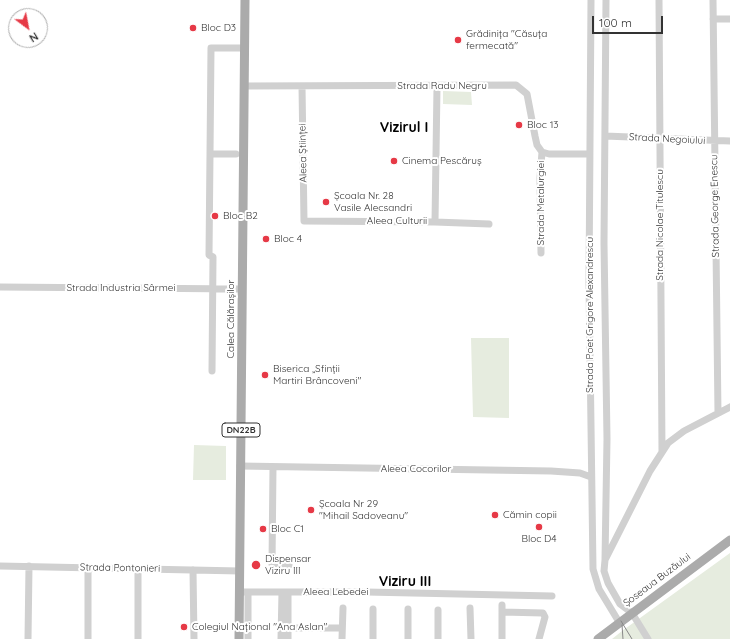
<!DOCTYPE html>
<meta charset="utf-8">
<style>
body{margin:0}
#map{position:relative;width:730px;height:639px;overflow:hidden;background:#fff;font-family:Quicksand,sans-serif}
canvas{display:block}
.north{position:absolute;left:8px;top:8px;width:40px;height:40px;box-sizing:border-box;background:#fff;border:1px solid #adadad;border-radius:50%;rotate:148deg;font-size:11px;font-weight:700;line-height:16px;text-align:center;color:#333}
.north::after{content:'';display:block;margin:auto;width:14px;height:18px;background:#e63946;clip-path:polygon(50% 0,100% 100%,50% 72%,0 100%)}
.scale{position:absolute;left:592px;top:16px;width:71px;height:18px;box-sizing:border-box;border:2px solid #333;border-top:0;padding-left:5px;font-size:12px;line-height:14px;white-space:nowrap;color:#333;-webkit-text-stroke:3px #fff;paint-order:stroke}
</style>
<div id="map">
<canvas width="730" height="639"></canvas>
<div class="north">N</div>
<div class="scale">100 m</div>
</div>
<script>
const ctx = document.querySelector('canvas').getContext('2d');
ctx.lineJoin = 'round';
function paint(path, color) {
  ctx.fillStyle = color;
  ctx.fill(path, 'evenodd');
}
function poly(rows) {
  const path = new Path2D();
  for (const r of rows) {
    path.moveTo(r[0], r[1]);
    for (let i = 2; i < r.length; i += 2) path.lineTo(r[i], r[i + 1]);
  }
  return path;
}
function stroke(path, color, width, dash) {
  ctx.strokeStyle = color;
  ctx.lineWidth = width;
  ctx.lineCap = dash ? 'butt' : 'round';
  ctx.setLineDash(dash || []);
  ctx.stroke(path);
}
function drawText(font, color, halo, rows, align = 'center') {
  ctx.font = font + ' Quicksand,sans-serif';
  ctx.lineWidth = 4;
  ctx.setLineDash([]);
  ctx.textBaseline = 'middle';
  ctx.strokeStyle = halo;
  ctx.fillStyle = color;
  for (const [text, x, y, turn = 0] of rows) {
    ctx.save();
    ctx.translate(x, y);
    ctx.rotate((+turn || 0) * Math.PI / 180);
    ctx.textAlign = isNaN(turn) ? turn : align;
    if (halo) ctx.strokeText(text, 0, 0);
    ctx.fillText(text, 0, 0);
    ctx.restore();
  }
}
paint(poly([
 [443,91,471,92,472,105,443,104],
 [471,338,509,338,509,418,473,417],
 [194,445,226,446,226,480,193,480],
 [730,553,730,639,612,639,622,631]
]), '#e6ecdf');
stroke(poly([
 [591,0,589,283,593,569,599,589,619,622],
 [659,0,662,451],
 [713,0,718,413],
 [713,19,730,19],
 [245,86,516,85,527,94,535,136,537,145,542,152,549,154,589,154],
 [302,86,304,221,435,222,489,224],
 [605,136,730,141],
 [210,154,211,48,245,48],
 [435,222,437,87],
 [541,253,540,178,542,152],
 [0,287,242,289],
 [212,371,213,257,209,255,210,154,236,154],
 [240,466,551,471,580,473,591,477],
 [273,467,272,564,289,565],
 [605,560,607,439,604,243,606,0],
 [0,566,240,571],
 [88,568,88,639],
 [193,570,194,639],
 [239,592,366,592,552,596],
 [288,592,288,639],
 [470,608,471,639],
 [373,609,373,639],
 [502,612,543,613,545,617,539,639],
 [288,628,342,628],
 [28,639,29,566],
 [138,639,138,569],
 [248,639,248,592],
 [281,639,282,592],
 [342,639,343,608],
 [408,639,408,609],
 [438,639,438,610],
 [502,639,502,605],
 [648,639,632,613,620,604,608,583,604,571,605,560,650,471,668,443,684,431,730,407]
]), '#d0d0d0', 7);
stroke(poly([
 [239,639,245,0],
 [598,639,730,540]
]), '#ababab', 9);
stroke(poly([
 [621,621,632,639],
 [622,625,623,639]
]), '#888', 1);
for (const [x, y, r, color] of [
 [193,28,4,"#e63946"],
 [458,40,4,"#e63946"],
 [519,125,4,"#e63946"],
 [394,161,4,"#e63946"],
 [326,202,4,"#e63946"],
 [215,216,4,"#e63946"],
 [266,239,4,"#e63946"],
 [265,375,4,"#e63946"],
 [311,510,4,"#e63946"],
 [495,515,4,"#e63946"],
 [539,527,4,"#e63946"],
 [263,529,4,"#e63946"],
 [256,565,5,"#e63946"],
 [184,627,4,"#e63946"]
]) {
  const dot = new Path2D();
  dot.arc(x, y, r, 0, 2 * Math.PI);
  ctx.fillStyle = color;
  ctx.fill(dot);
  stroke(dot, '#fff', 1.5);
}
for (const [x, y, w] of [
 [241,430,38]
]) {
  const box = new Path2D();
  box.roundRect(x - w / 2, y - 7, w, 14, 3);
  ctx.fillStyle = '#fff';
  ctx.fill(box);
  stroke(box, '#333', 1);
}
drawText('bold 9px', '#333', null, [
 ["DN22B",241,430]
]);
drawText('10px', '#333', '#fff', [
 ["Bloc D3",201,28],
 ["Grădinița \"Căsuța",466,34],
 ["fermecată\"",466,46],
 ["Bloc 13",527,125],
 ["Cinema Pescăruș",402,161],
 ["Școala Nr. 28",334,196],
 ["Vasile Alecsandri",334,208],
 ["Bloc B2",223,216],
 ["Bloc 4",274,239],
 ["Biserica „Sfinții",273,369],
 ["Martiri Brâncoveni\"",273,381],
 ["Școala Nr 29",319,504],
 ["\"Mihail Sadoveanu\"",319,516],
 ["Cămin copii",503,515],
 ["Bloc C1",271,529],
 ["Bloc D4",539,539,"center"],
 ["Dispensar",265,559],
 ["Viziru III",265,571],
 ["Colegiul Național \"Ana Aslan\"",192,627]
], 'left');
drawText('10px', '#333', '#fff', [
 ["Strada Radu Negru",442,86],
 ["Strada Negoiului",667,139,3],
 ["Aleea Științei",303,153,-91],
 ["Strada Metalurgiei",541,203,-90],
 ["Strada George Enescu",715,206,-91],
 ["Aleea Culturii",397,221],
 ["Strada Nicolae Titulescu",660,225,-90],
 ["Strada Industria Sârmei",121,288],
 ["Strada Poet Grigore Alexandrescu",590,315,-90],
 ["Calea Călărașilor",231,319,-90],
 ["Aleea Cocorilor",416,469],
 ["Strada Pontonieri",120,568,1],
 ["Șoseaua Buzăului",657,580,-37],
 ["Aleea Lebedei",336,592]
]);
drawText('bold 14px', '#000', '#fff', [
 ["Vizirul I",404,128],
 ["Viziru III",405,582]
]);
</script>
